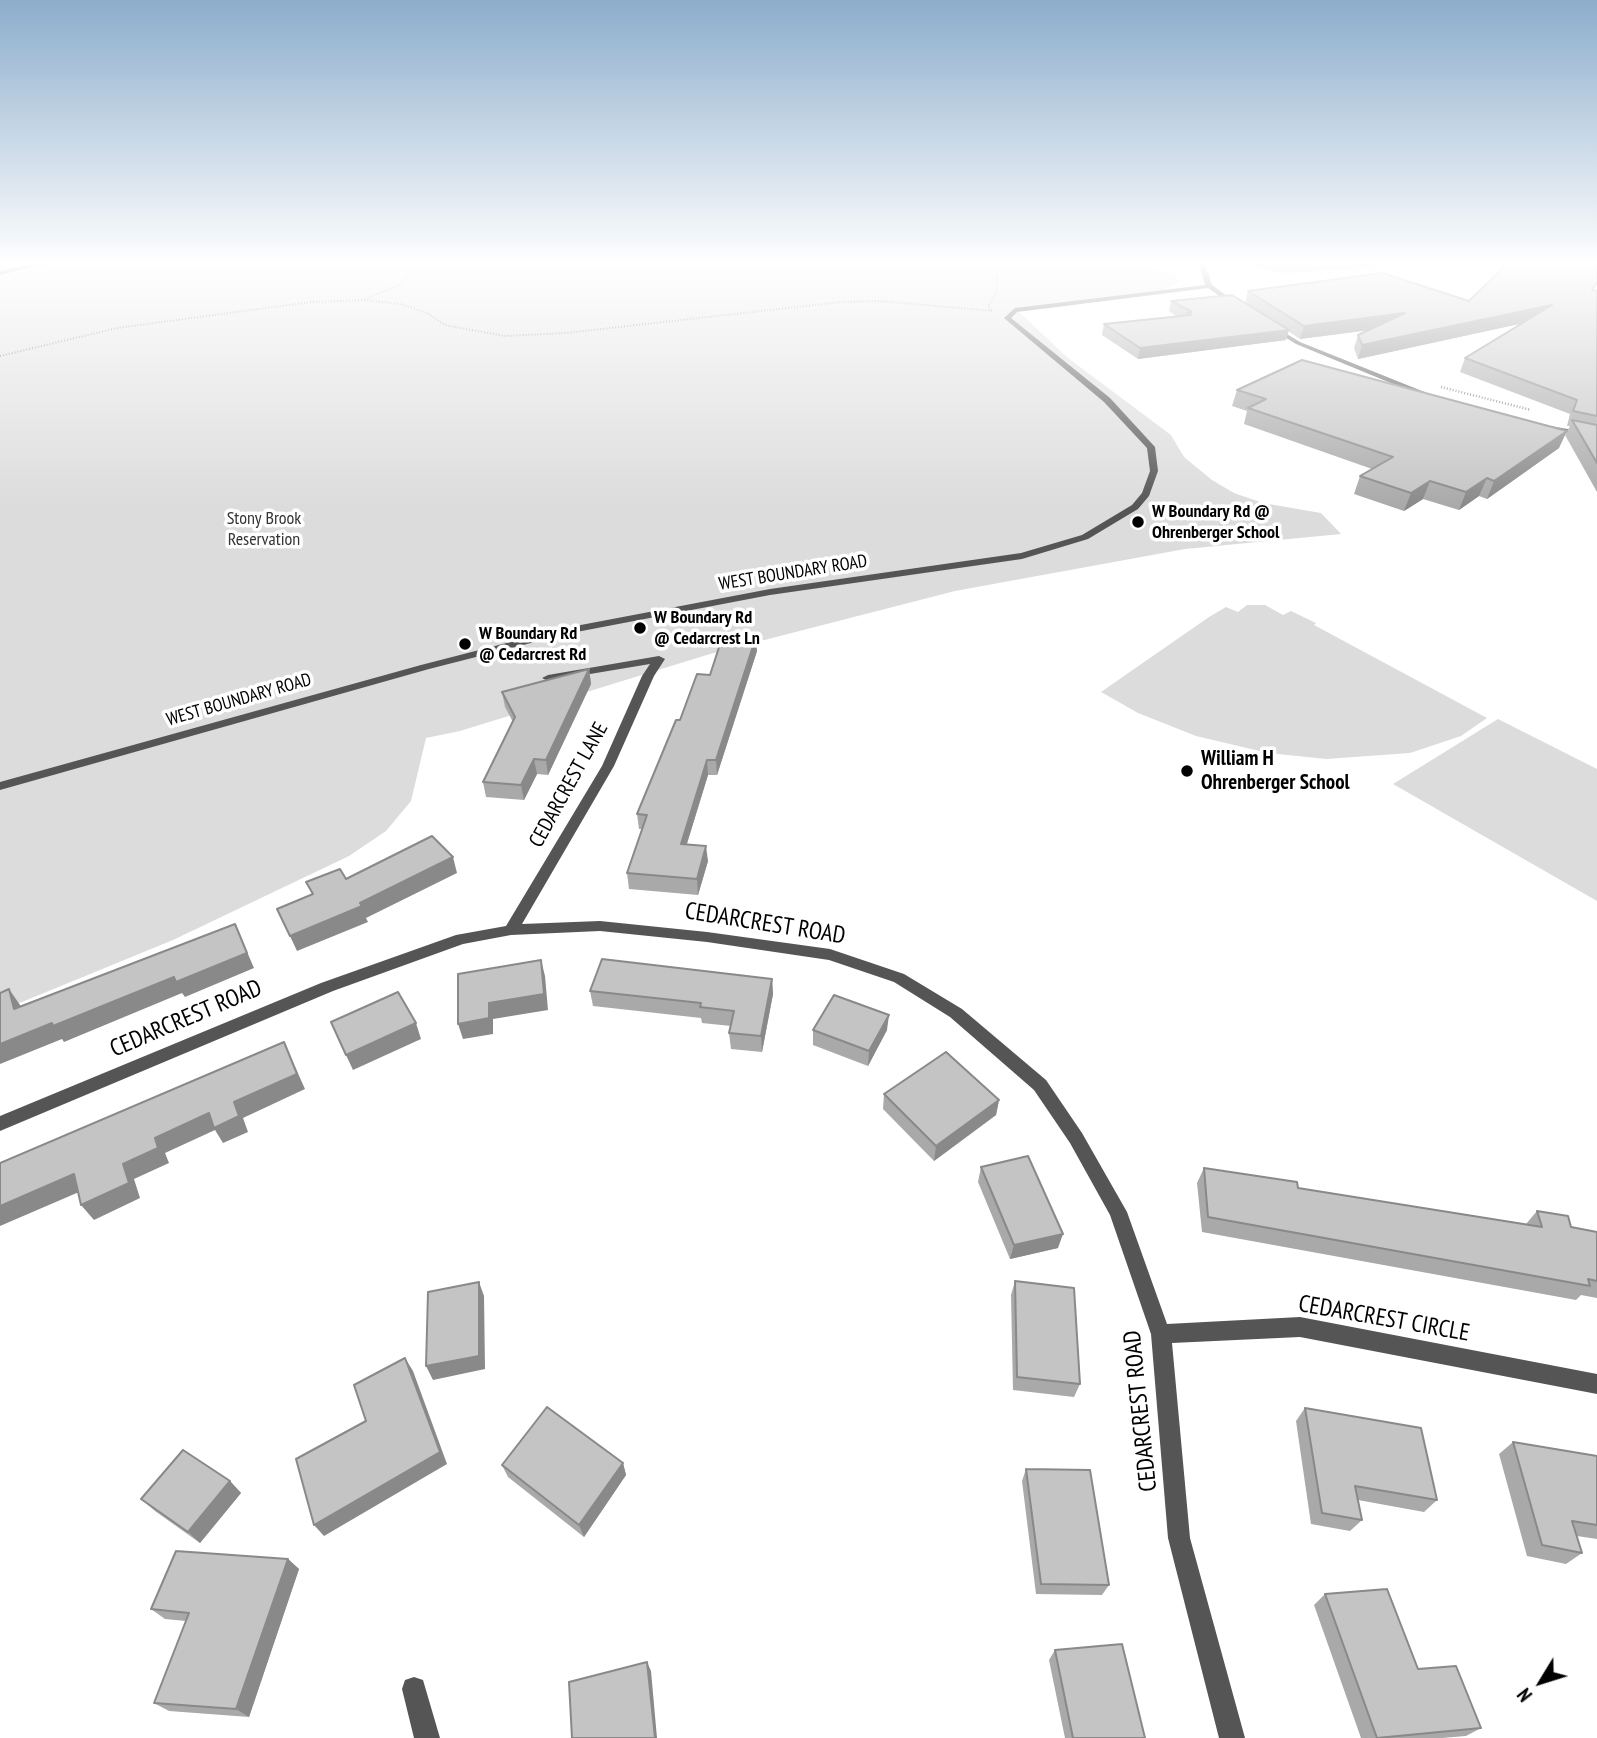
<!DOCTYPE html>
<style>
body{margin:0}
#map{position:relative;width:1597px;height:1738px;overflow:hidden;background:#fff;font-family:"PT Sans Narrow",sans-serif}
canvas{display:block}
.north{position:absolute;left:1506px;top:1647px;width:70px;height:70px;-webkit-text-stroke:5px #fff;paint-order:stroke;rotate:232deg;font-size:19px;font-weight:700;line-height:28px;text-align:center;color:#000}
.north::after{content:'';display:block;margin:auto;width:24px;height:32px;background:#000;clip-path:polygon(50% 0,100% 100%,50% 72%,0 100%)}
</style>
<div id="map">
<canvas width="1597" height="1738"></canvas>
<div class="north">N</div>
</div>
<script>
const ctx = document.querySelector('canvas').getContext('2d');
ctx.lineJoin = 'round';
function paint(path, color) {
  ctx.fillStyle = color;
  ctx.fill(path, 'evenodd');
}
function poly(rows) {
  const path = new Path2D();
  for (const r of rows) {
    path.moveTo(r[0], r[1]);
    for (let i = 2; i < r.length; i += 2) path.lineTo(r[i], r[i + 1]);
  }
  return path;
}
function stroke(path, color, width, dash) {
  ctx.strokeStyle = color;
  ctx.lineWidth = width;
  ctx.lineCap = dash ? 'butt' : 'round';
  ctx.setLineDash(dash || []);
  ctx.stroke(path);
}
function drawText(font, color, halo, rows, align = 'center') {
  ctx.font = font + ' "PT Sans Narrow",sans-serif';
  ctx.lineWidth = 7;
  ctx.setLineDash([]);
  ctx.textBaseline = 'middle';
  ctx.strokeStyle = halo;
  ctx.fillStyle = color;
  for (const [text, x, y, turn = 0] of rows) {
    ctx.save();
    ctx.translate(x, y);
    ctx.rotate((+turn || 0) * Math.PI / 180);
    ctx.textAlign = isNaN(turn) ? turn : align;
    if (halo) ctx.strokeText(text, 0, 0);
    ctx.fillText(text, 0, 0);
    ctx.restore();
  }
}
paint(poly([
 [0,264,1144,264,1175,274,1179,282,1163,290,1017,310,1068,358,1171,435,1184,457,1212,480,1234,493,1263,503,1321,513,1341,534,1185,549,955,591,710,654,460,731,426,738,411,801,386,831,349,856,173,940,0,1011],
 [1247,605,1265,605,1283,615,1291,611,1316,623,1314,625,1487,718,1461,736,1410,753,1326,759,1268,753,1196,736,1138,713,1101,692,1209,617,1226,607,1238,612],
 [1498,719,1597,769,1597,901,1393,784]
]), '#dcdcdc');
paint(poly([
 [1242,264,1241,264,1430,264,1285,273]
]), '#a3a3a3');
paint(poly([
 [0,264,5,264,0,266,0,264]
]), '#a3a3a3');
stroke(poly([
 [365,299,401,284,416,264],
 [991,310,988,307,996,293,998,264],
 [0,356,117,328,311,302,364,300,401,304,427,313,445,325,504,336,566,333,841,302,879,301,993,311]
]), '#777', 2, [1, 2]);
stroke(poly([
 [1441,387,1531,410]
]), '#777', 2.5, [1, 2]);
paint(poly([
 [1199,264,1205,264,1212,285,1239,305,1239,307,1235,307,1208,288,1017,312,1011,318,1110,398,1155,447,1158,471,1149,496,1138,509,1088,539,1022,559,770,595,566,634,429,669,0,790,0,782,421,665,565,628,770,589,1021,553,1082,535,1132,505,1142,493,1150,471,1147,448,1104,402,1004,318,1015,308,1205,285,1199,264],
 [1272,325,1300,342,1427,393,1420,395,1296,344,1270,328,1272,325],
 [1538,424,1597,434,1597,438,1541,428,1537,426,1538,424],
 [659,656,665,659,654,676,614,766,522,924,600,921,707,932,830,949,904,974,962,1009,1046,1080,1082,1133,1127,1212,1167,1324,1300,1317,1597,1374,1597,1394,1300,1337,1172,1343,1190,1538,1245,1738,1219,1738,1168,1538,1151,1334,1110,1215,1070,1143,1034,1090,950,1017,894,982,829,960,707,942,600,931,511,935,463,944,333,991,0,1131,0,1116,321,983,456,935,506,926,602,766,642,676,650,664,548,681,542,678,548,675,659,656],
 [414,1677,423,1680,440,1738,414,1738,402,1689,405,1680,414,1677]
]), '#555');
paint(poly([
 [31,264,43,264,0,275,0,271,31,264]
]), '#222');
paint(poly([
 [1597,289,1596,291,1597,291,1597,492,1565,435,1570,426,1567,426,1570,414,1460,372,1465,358,1523,323,1358,359,1354,348,1358,335,1369,330,1300,339,1288,331,1286,340,1138,359,1102,335,1104,324,1178,317,1169,311,1171,301,1245,303,1248,291,1469,301],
 [1237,390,1559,448,1487,499,1479,496,1459,510,1423,499,1404,511,1354,494,1360,476,1372,469,1244,424,1247,411,1232,406],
 [757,651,717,775,708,775,687,844,708,861,698,895,629,889,627,873,642,829,639,829,637,814,680,720,710,675],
 [589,669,591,684,548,775,537,774,524,800,486,797,483,782,513,722,505,707,502,692],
 [772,979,773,994,762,1052,731,1049,729,1033,731,1026,702,1023,701,1018,593,1006,590,991],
 [813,1030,887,1030,868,1066,813,1045],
 [884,1094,999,1100,996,1115,934,1161,883,1109],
 [981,1167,1058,1248,1010,1259,978,1182],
 [1204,1168,1298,1188,1526,1224,1537,1211,1571,1227,1597,1232,1597,1298,1581,1295,1576,1300,1202,1232,1197,1183],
 [1015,1281,1080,1384,1074,1397,1013,1390,1011,1295],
 [1305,1408,1437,1500,1424,1512,1358,1500,1362,1520,1350,1531,1311,1524,1296,1421],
 [1513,1442,1597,1456,1597,1539,1577,1536,1582,1553,1566,1564,1527,1556,1499,1454],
 [623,1463,626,1475,584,1537,508,1477,502,1465],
 [1026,1469,1109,1585,1102,1595,1036,1594,1022,1481],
 [230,1481,241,1493,200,1543,155,1511,141,1499],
 [288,1559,299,1569,249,1717,169,1711,154,1703,186,1621,165,1619,151,1609],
 [1325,1594,1481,1728,1466,1736,1442,1738,1361,1738,1314,1605],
 [1055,1650,1145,1738,1065,1738,1049,1660]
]), '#a9a9a9');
paint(poly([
 [1552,305,1547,318,1358,359,1362,345],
 [1405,313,1401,326,1300,339,1304,326],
 [1289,330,1286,340,1138,359,1140,348],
 [1567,431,1559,448,1487,499,1494,481],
 [1487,478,1479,496,1459,510,1466,492],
 [1430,481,1423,499,1404,511,1411,493],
 [756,637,757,651,717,775,716,760],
 [589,669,591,684,548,775,546,760],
 [534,759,537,774,524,800,521,785],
 [707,760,708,775,682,859,681,844],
 [706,846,708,861,698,895,697,879],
 [453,857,457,873,366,918,368,922,297,951,290,936,360,903],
 [235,924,254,968,185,997,182,993,64,1042,62,1039,0,1064,0,1044],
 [541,960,545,976,548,1010,493,1019,493,1034,463,1039,458,1024],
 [772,979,773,994,762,1052,761,1036],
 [9,989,20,1005,25,1025,14,1009],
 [889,1015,887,1030,868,1066,869,1051],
 [416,1023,421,1039,353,1070,346,1055],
 [284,1042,305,1089,243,1118,248,1132,223,1143,215,1130,165,1153,169,1163,134,1179,140,1198,94,1220,81,1205,123,1164,155,1138,234,1102],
 [999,1100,996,1115,934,1161,936,1146],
 [74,1174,86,1189,0,1226,0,1206],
 [1063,1234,1058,1248,1010,1259,1014,1245],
 [479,1282,484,1296,485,1369,433,1380,426,1366],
 [405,1358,413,1371,447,1464,324,1536,314,1525],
 [623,1463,626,1475,584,1537,579,1525],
 [230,1481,241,1493,200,1543,188,1532],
 [288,1559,299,1569,249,1717,236,1709],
 [647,1662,651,1671,657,1738,655,1738]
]), '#898989');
const building = poly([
 [1507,264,1597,264,1597,283,1592,290,1597,291,1597,416,1573,411,1577,400,1465,358,1552,305,1362,345,1358,335,1405,313,1304,326,1248,291,1382,273,1469,301,1507,264],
 [1232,295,1289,330,1140,348,1104,324,1191,315,1187,313,1192,312,1171,301,1232,295],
 [1302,360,1567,431,1494,481,1487,478,1466,492,1430,481,1411,493,1360,476,1393,457,1248,408,1266,399,1237,390,1302,360],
 [1572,420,1597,425,1597,463,1572,420],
 [723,635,756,637,716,760,707,760,681,844,706,846,697,879,627,873,647,815,637,814,676,720,680,720,697,674,710,675,723,635],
 [589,669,546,760,534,759,521,785,483,782,515,717,502,692,589,669],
 [432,836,453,857,360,903,362,906,290,936,277,909,313,894,306,882,340,869,346,879,432,836],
 [235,924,247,953,176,982,174,977,53,1026,52,1023,0,1044,0,993,9,989,14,1009,235,924],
 [602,959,772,979,761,1036,729,1033,734,1011,700,1007,701,1003,590,991,602,959],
 [541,960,544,994,489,1003,489,1018,458,1024,458,974,541,960],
 [398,992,416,1023,346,1055,331,1022,398,992],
 [834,995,889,1015,869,1051,813,1030,834,995],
 [284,1042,297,1074,234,1102,239,1116,214,1128,209,1113,155,1138,158,1148,123,1164,129,1183,81,1205,74,1174,0,1206,0,1163,284,1042],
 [946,1052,999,1100,936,1146,884,1094,946,1052],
 [1028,1156,1063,1234,1014,1245,981,1167,1028,1156],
 [1204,1168,1297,1182,1298,1188,1542,1227,1537,1211,1568,1216,1571,1227,1597,1232,1597,1281,1588,1279,1590,1286,1208,1217,1204,1168],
 [1015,1281,1074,1288,1080,1384,1017,1377,1015,1281],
 [479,1282,479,1356,426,1366,428,1292,479,1282],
 [405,1358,440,1452,314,1525,296,1459,366,1421,354,1385,405,1358],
 [547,1407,623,1463,579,1525,502,1465,547,1407],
 [1305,1408,1421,1428,1437,1500,1355,1486,1362,1520,1322,1513,1305,1408],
 [1513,1442,1597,1456,1597,1525,1572,1521,1582,1553,1542,1545,1513,1442],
 [183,1450,230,1481,188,1532,141,1499,183,1450],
 [1026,1469,1090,1470,1109,1585,1041,1584,1026,1469],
 [176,1551,288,1559,236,1709,154,1703,189,1613,151,1609,176,1551],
 [1387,1589,1418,1669,1456,1666,1481,1728,1377,1738,1325,1594,1387,1589],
 [1122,1644,1145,1738,1073,1738,1055,1650,1122,1644],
 [647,1662,655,1738,572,1738,569,1682,647,1662]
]);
paint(building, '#c4c4c4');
stroke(building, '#898989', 2);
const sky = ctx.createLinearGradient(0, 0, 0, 507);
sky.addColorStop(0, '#8cadcc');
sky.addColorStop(0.52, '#fff');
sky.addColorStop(1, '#ffffff00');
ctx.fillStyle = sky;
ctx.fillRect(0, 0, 1597, 507);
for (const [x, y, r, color] of [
 [1138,522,7,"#000"],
 [640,628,7,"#000"],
 [465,644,7,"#000"],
 [1187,771,7,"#000"]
]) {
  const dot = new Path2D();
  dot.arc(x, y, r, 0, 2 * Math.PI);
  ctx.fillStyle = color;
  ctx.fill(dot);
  stroke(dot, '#fff', 2.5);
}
drawText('bold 18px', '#000', '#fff', [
 ["W Boundary Rd @",1152,512],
 ["Ohrenberger School",1152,533],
 ["W Boundary Rd",654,618],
 ["@ Cedarcrest Ln",654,639],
 ["W Boundary Rd",479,634],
 ["@ Cedarcrest Rd",479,655]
], 'left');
drawText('18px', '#333', '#fff', [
 ["Stony Brook",264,519],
 ["Reservation",264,540]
]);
drawText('18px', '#000', '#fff', [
 ["WEST BOUNDARY ROAD",793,573,-9],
 ["WEST BOUNDARY ROAD",239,700,-16]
]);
drawText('bold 21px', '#000', '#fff', [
 ["William H",1201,759],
 ["Ohrenberger School",1201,783]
], 'left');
drawText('21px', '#000', '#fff', [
 ["CEDARCREST LANE",569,785,-61]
]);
drawText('24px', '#000', '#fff', [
 ["CEDARCREST ROAD",765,924,9],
 ["CEDARCREST ROAD",186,1019,-23],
 ["CEDARCREST CIRCLE",1384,1319,10],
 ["CEDARCREST ROAD",1141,1411,-96]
]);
</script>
